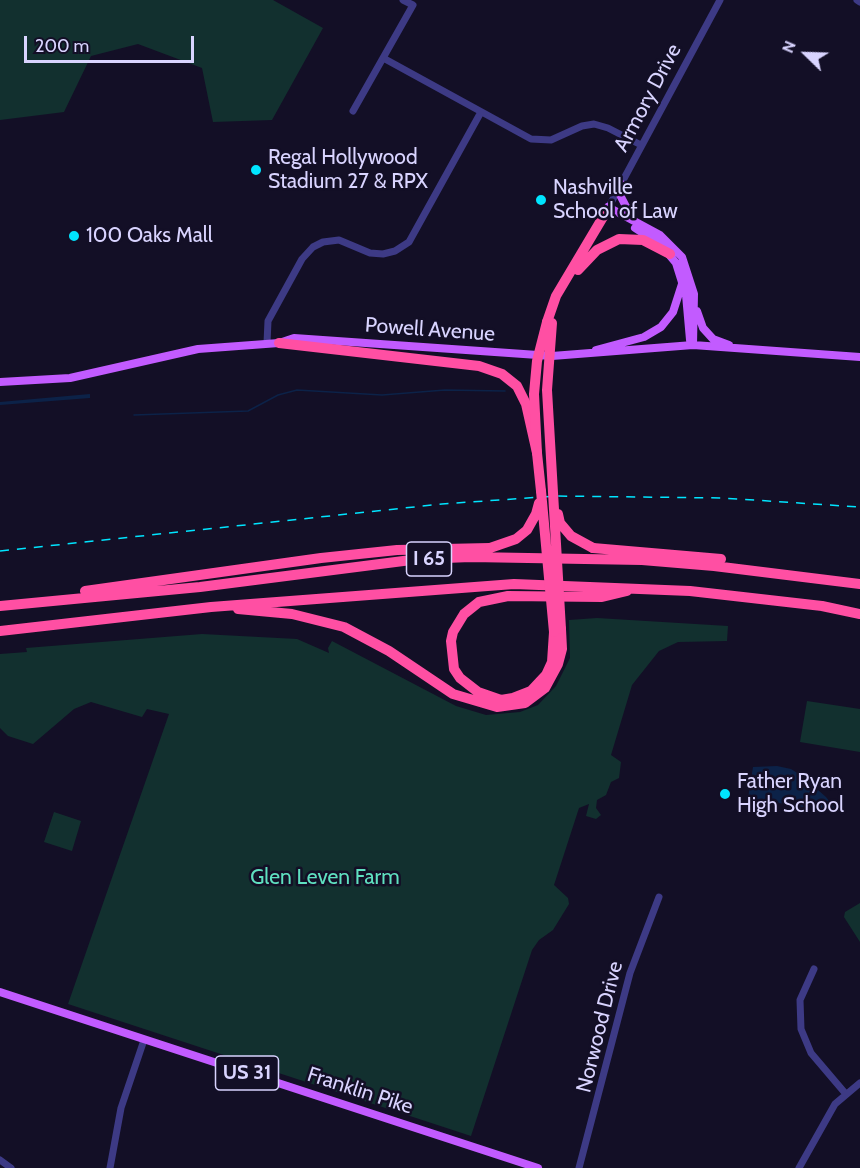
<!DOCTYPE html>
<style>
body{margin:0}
#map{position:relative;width:860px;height:1168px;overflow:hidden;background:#130f26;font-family:Cabin,sans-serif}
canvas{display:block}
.north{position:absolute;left:776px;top:24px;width:60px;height:60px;-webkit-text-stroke:4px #130f26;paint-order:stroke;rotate:293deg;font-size:16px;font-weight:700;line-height:24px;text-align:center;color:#d9d4ff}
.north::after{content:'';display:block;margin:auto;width:21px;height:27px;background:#d9d4ff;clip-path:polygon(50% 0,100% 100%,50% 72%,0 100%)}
.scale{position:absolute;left:24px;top:36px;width:170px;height:27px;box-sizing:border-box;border:3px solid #d9d4ff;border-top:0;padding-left:8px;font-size:18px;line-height:21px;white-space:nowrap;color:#d9d4ff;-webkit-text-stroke:4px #130f26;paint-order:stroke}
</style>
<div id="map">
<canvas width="860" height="1168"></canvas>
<div class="north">N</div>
<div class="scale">200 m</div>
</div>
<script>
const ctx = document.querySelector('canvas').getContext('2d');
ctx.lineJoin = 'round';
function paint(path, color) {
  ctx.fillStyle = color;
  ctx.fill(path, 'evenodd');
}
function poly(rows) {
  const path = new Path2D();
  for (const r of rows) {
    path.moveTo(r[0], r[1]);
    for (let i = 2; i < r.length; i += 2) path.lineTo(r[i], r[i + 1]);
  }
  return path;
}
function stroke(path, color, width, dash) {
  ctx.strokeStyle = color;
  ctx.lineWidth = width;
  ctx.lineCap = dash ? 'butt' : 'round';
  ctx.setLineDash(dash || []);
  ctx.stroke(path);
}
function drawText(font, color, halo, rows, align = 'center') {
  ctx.font = font + ' Cabin,sans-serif';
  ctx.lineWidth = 5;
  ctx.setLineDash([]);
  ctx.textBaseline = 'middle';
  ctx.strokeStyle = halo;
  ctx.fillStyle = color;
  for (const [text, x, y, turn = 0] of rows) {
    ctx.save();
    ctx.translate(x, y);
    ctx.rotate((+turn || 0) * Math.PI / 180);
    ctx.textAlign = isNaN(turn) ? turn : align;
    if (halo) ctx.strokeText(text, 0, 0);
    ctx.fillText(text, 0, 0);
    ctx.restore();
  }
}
paint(poly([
 [0,0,273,0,323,28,272,120,213,122,202,68,138,44,91,56,64,112,0,120],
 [597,618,728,626,727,641,678,642,659,651,632,685,611,755,621,762,619,778,611,782,606,795,597,800,596,808,601,815,596,819,586,816,589,804,579,808,554,885,568,898,569,904,553,930,539,940,532,950,471,1136,68,1004,169,714,147,709,142,717,91,702,74,709,33,744,8,736,0,728,0,654,27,652,26,648,202,634,297,639,329,653,328,648,332,641,456,706,486,715,520,712,538,705,556,686,570,658,569,620],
 [807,701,860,709,860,752,800,742],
 [54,812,81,821,72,851,44,842],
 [860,903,860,942,844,917,845,912]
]), '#12302f');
paint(poly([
 [90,394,90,398,0,405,0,402],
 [777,766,791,769,802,776,826,797,834,807,834,812,748,798,753,767]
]), '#0c2248');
stroke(poly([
 [134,415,248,411,278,395,297,390,382,395,445,390,505,391]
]), '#0c2248', 1.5);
stroke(poly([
 [857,0,860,2],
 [385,59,531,139,551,140,582,126,594,124,608,128,641,145],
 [353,111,413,5,403,0],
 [606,212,720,0],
 [267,343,268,321,302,259,313,247,323,242,339,240,370,253,383,254,395,251,409,242,481,112],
 [814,969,800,1000,801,1029,811,1053,845,1093],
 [0,1160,11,1168],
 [110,1168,121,1108,144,1040],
 [579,1168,630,973,659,897],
 [799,1168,835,1104,860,1083]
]), '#3d3a85', 7);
stroke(poly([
 [621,184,620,195,632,218],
 [608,207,660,235,682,257,694,294,693,345],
 [635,228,661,245,676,263,686,295,690,340,693,345],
 [697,311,703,328,713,339,729,345],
 [596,350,644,337,661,327,673,312,682,284],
 [0,382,70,378,198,349,279,343,294,338,552,356,693,345,860,357],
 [0,992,538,1168]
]), '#c25bff', 8);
stroke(poly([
 [578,270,597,250,619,239,643,240,670,254],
 [547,322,556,296,606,212],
 [279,343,479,366,502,374,517,386,526,404,537,453,541,491],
 [593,548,721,559],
 [85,591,321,558,397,550,490,548],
 [0,606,200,587,419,559,471,557,642,560,714,566,860,584],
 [238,609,292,614,344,627,389,651,453,694,497,707,525,703,545,688,558,664,562,649,561,629],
 [0,631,211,607,514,584,690,591,822,606,860,614],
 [554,632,552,662,546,675,531,691,513,698,501,700,478,692,460,678,454,669,451,641,453,632,464,614,479,602,508,596,602,597,627,591]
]), '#ff4fa3', 10);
stroke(poly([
 [0,551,442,504,556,496,722,498,860,507]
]), '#00e5ff', 1.5, [9, 8]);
stroke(poly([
 [552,323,547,390,561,629],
 [537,453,534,394,537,361,547,322],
 [541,491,554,632],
 [558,514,560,523,571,536,593,548],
 [490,548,516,539,527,530,536,514,539,503]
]), '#ff4fa3', 10);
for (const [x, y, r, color] of [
 [256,170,6,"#00e5ff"],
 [541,200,6,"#00e5ff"],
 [74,236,6,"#00e5ff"],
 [725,794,6,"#00e5ff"]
]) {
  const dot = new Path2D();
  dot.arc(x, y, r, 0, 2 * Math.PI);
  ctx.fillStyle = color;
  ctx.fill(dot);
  stroke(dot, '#130f26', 2);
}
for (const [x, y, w] of [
 [429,559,45],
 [247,1073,63]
]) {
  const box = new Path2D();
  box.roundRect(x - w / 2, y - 17, w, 34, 4.5);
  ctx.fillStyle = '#130f26';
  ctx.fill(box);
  stroke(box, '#d9d4ff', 1.5);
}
drawText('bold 20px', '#d9d4ff', null, [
 ["I 65",429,559],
 ["US 31",247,1073]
]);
drawText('21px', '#d9d4ff', '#130f26', [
 ["Armory Drive",648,98,-62],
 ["Powell Avenue",430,330,4],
 ["Norwood Drive",600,1027,-76],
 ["Franklin Pike",360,1091,18]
]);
drawText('21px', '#d9d4ff', '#130f26', [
 ["Regal Hollywood",268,158],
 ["Stadium 27 & RPX",268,182],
 ["Nashville",553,188],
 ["School of Law",553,212],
 ["100 Oaks Mall",86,236],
 ["Father Ryan",737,782],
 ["High School",737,806]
], 'left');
drawText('21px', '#5fe0c0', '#130f26', [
 ["Glen Leven Farm",325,878]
]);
</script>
